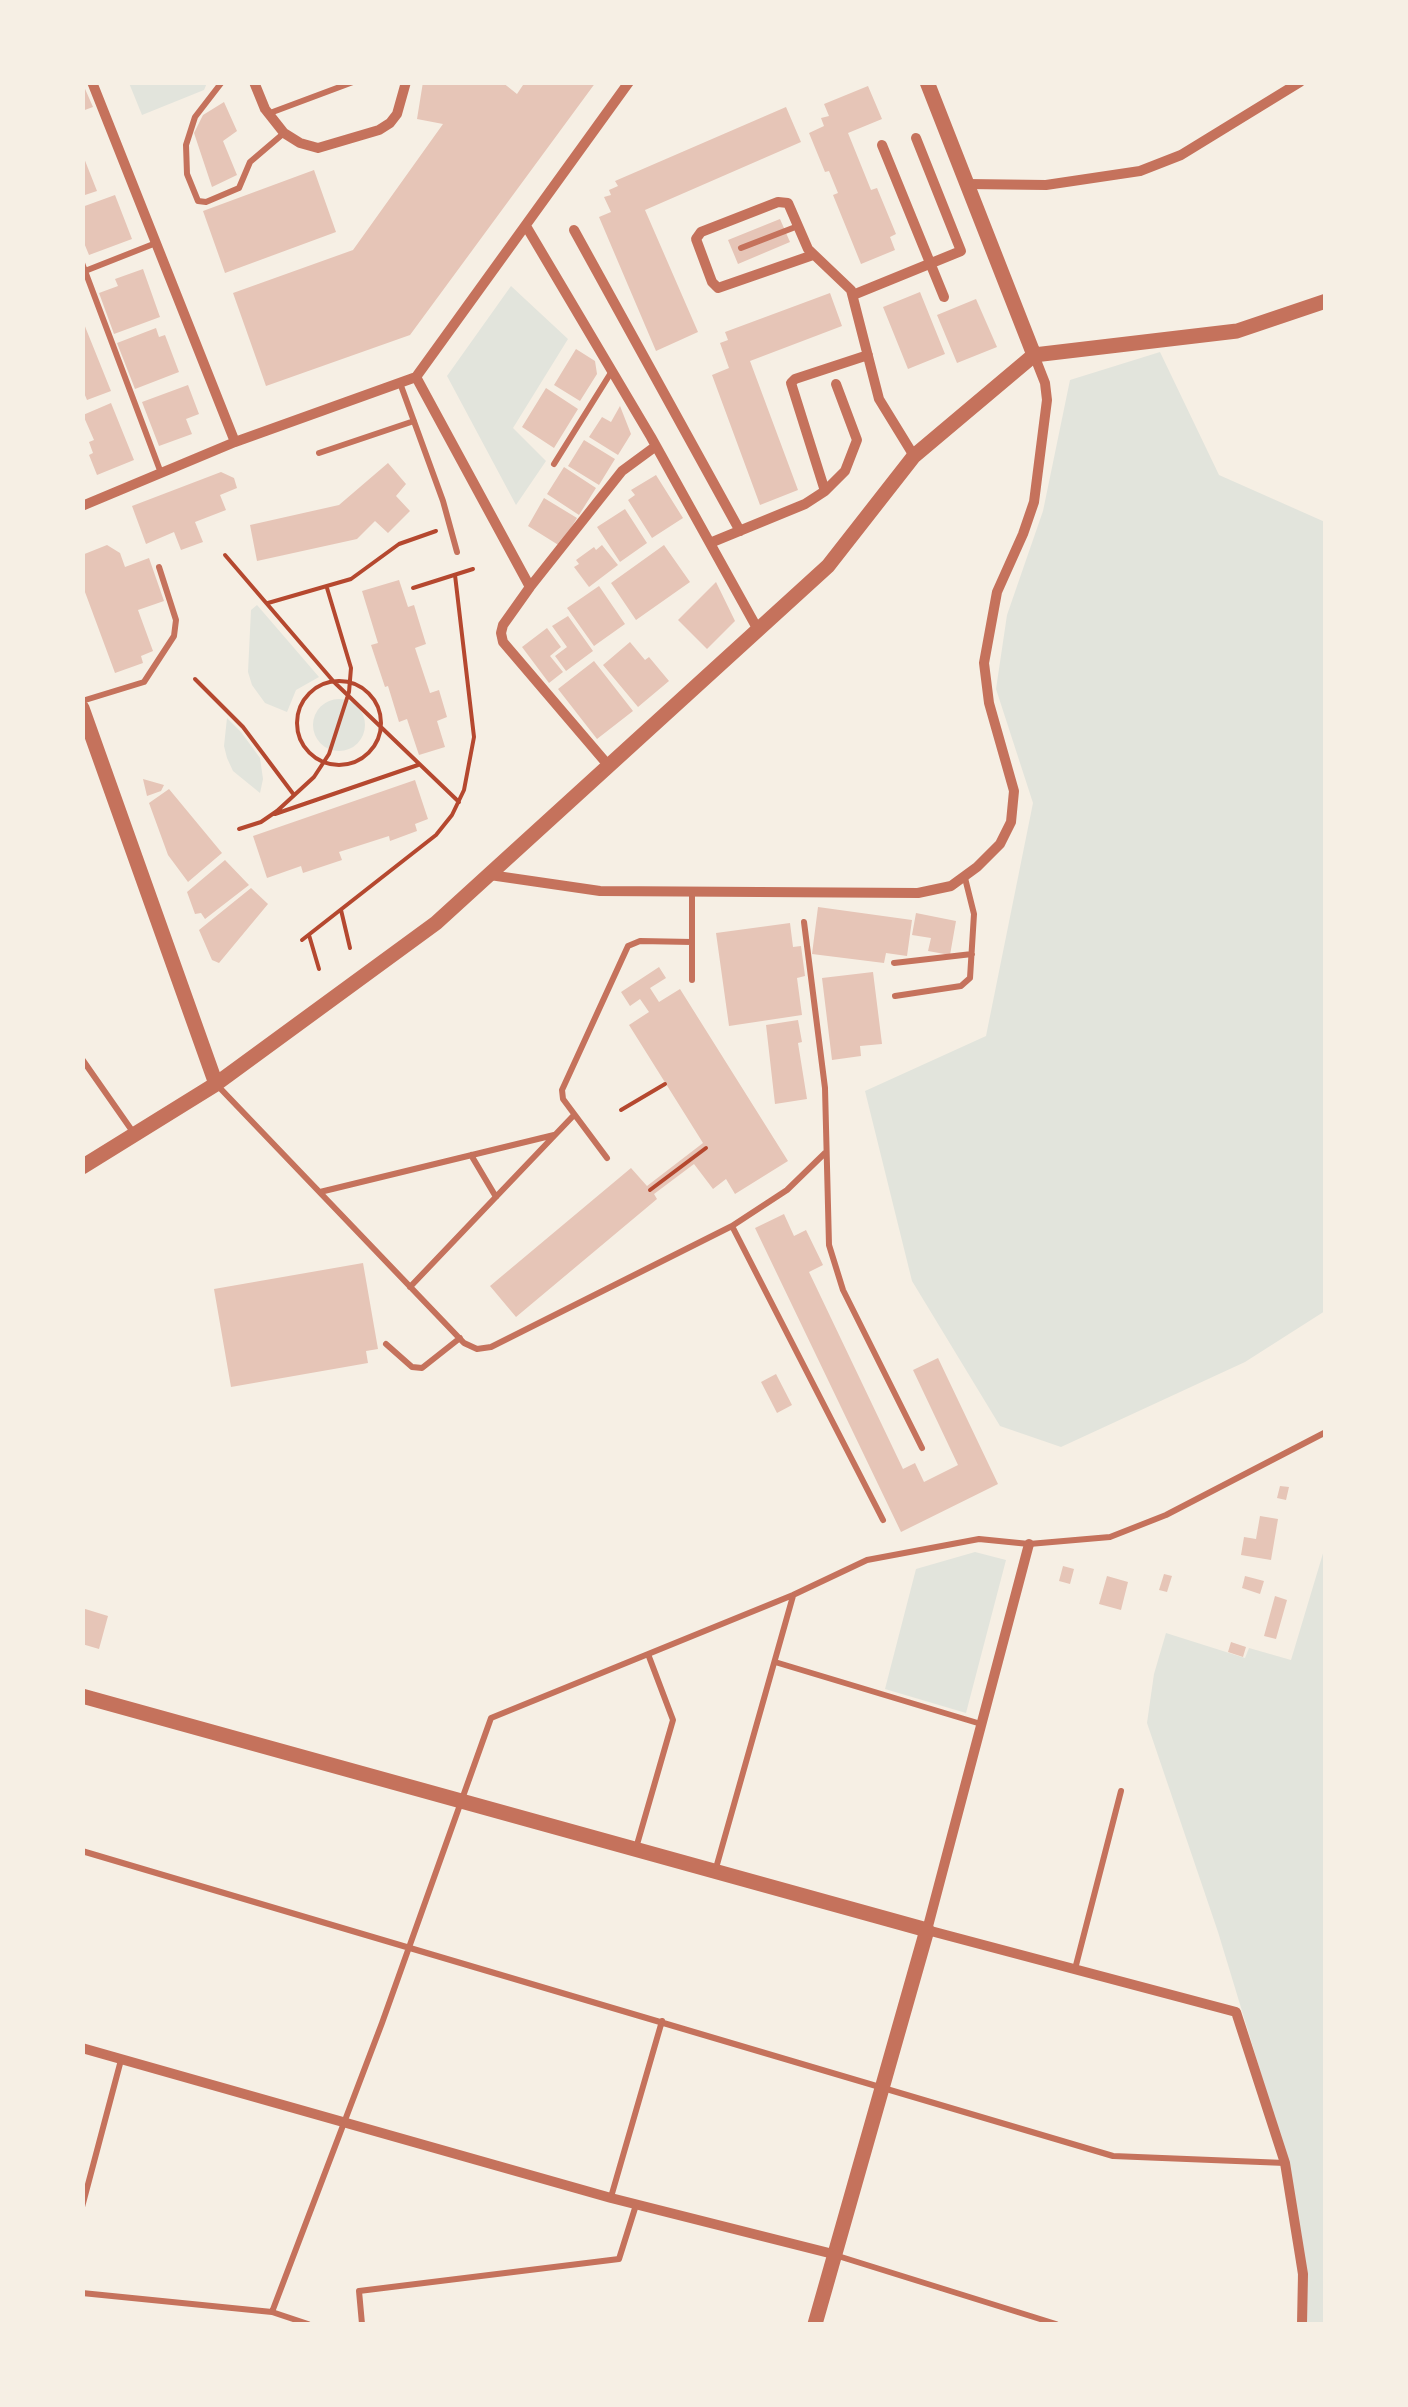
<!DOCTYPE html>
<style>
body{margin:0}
#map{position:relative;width:1408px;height:2407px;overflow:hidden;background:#f6efe4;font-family:"Noto Sans",sans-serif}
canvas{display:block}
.frame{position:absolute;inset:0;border:85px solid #f6efe4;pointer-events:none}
</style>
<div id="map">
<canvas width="1408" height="2407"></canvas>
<div class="frame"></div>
</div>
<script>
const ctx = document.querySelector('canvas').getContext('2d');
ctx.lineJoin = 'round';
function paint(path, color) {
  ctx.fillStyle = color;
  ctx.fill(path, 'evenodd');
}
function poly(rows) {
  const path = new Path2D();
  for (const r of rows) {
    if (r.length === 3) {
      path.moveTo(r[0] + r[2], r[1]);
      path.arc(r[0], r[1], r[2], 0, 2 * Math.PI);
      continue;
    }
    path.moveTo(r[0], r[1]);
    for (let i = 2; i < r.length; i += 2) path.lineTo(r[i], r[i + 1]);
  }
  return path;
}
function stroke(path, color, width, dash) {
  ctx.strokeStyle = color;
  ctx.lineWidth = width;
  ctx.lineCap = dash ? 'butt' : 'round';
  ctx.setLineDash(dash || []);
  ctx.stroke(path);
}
paint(poly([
 [129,83,207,83,204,90,142,115],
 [511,286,568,339,513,428,546,461,516,505,447,376],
 [1160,352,1219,475,1325,522,1325,1311,1245,1362,1061,1447,1000,1426,912,1281,865,1091,986,1036,1033,803,996,689,1007,615,1043,511,1070,380],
 [257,605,319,677,296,690,287,712,265,703,252,685,248,672,251,610],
 [339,725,26],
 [227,718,241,732,260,758,263,779,260,793,233,771,227,758,224,746],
 [1324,1550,1325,2324,1302,2324,1287,2159,1218,1932,1147,1723,1154,1674,1166,1633,1245,1658,1249,1648,1291,1660],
 [975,1552,1006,1560,966,1713,885,1689,916,1569]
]), '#e2e4dc');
paint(poly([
 [82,82,93,107,82,111],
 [423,82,502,82,517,94,525,82,596,82,410,335,266,386,233,293,353,250,443,124,417,119],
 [868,86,882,119,848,133,871,190,877,188,896,234,890,237,895,250,861,264,833,195,838,193,829,171,825,172,809,133,824,126,821,118,829,116,824,104],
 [224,102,237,131,223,141,237,175,212,187,194,133,203,115],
 [786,107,801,142,645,210,698,332,656,351,599,217,611,212,604,197,611,195,609,190,618,186,615,181],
 [82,153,97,191,82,196],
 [314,170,336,232,225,273,203,211],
 [115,195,132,239,89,255,82,238,82,207],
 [780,219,790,242,738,264,728,240],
 [143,269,160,317,114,334,99,293,118,286,115,279],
 [920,292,945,354,908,369,883,307],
 [830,293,842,326,750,361,798,490,760,505,712,375,729,368,720,343,728,340,725,332],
 [976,299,997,347,957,363,937,315],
 [82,319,111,391,87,400,82,388],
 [156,328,159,337,165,335,179,372,135,389,117,343],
 [576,349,595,361,597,374,580,401,554,385],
 [188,385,199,414,186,419,192,434,159,446,142,402],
 [546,388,578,409,554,448,522,427],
 [111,403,134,460,97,475,89,455,93,453,89,442,94,440,83,415],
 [620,406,631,434,618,455,589,437,602,417,611,422],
 [584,440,615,459,599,485,568,466],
 [388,463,406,484,396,496,410,511,388,533,375,521,357,539,257,561,250,525,339,505],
 [564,467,596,488,579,515,547,494],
 [221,472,234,478,237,488,220,495,226,510,195,522,203,542,181,550,174,532,146,544,132,506],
 [656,475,683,518,652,538,628,500,635,495,631,490],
 [544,498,577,518,560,546,528,526],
 [625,509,647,543,620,562,597,527],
 [107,545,120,553,125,567,149,558,164,601,138,610,153,651,141,656,143,663,115,673,82,584,82,555],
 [602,545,618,565,589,587,574,567,579,564,576,560,594,547,596,550],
 [664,545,690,582,636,620,611,583],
 [399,580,408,607,414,605,426,644,415,648,430,693,439,690,447,717,437,721,445,747,419,755,407,719,399,722,388,686,385,687,371,645,378,643,362,591],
 [716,582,735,621,707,649,678,620],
 [599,586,625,624,594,646,567,608],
 [568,616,593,651,566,671,555,656,567,647,552,626],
 [547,628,561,647,550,656,563,672,549,683,522,647],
 [630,642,645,660,649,657,669,681,638,707,603,665],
 [594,661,633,711,597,739,558,689],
 [143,779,164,785,161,791,147,796],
 [415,780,428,819,415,824,417,831,390,841,389,836,339,852,342,860,303,873,301,866,267,878,253,836],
 [169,789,222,853,188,882,168,855,149,803],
 [225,860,249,885,205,919,201,913,195,914,187,892],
 [251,888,268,904,219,963,212,960,199,930],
 [818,907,912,920,907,956,886,953,884,963,812,954],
 [916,913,956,921,950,955,928,951,931,938,912,935],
 [790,923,793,947,801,946,805,976,797,978,802,1015,729,1026,716,933],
 [659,967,666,978,650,988,659,1002,680,989,788,1161,735,1194,726,1179,713,1189,694,1164,654,1194,657,1199,516,1317,490,1286,631,1168,647,1186,703,1143,629,1025,649,1012,640,999,630,1006,621,992],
 [873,972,882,1044,860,1046,861,1056,832,1060,822,978],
 [798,1020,802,1042,798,1043,807,1099,775,1104,766,1025],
 [784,1214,794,1236,806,1230,823,1265,809,1272,903,1469,915,1463,924,1482,958,1465,913,1370,938,1358,998,1484,901,1532,755,1228],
 [363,1263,378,1349,366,1351,368,1363,231,1387,214,1289],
 [776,1374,792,1405,777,1413,761,1382],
 [1280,1486,1289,1487,1286,1500,1277,1498],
 [1260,1516,1278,1519,1271,1560,1241,1555,1244,1537,1256,1539],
 [1063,1566,1074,1569,1070,1584,1059,1581],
 [1164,1574,1172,1576,1167,1592,1159,1590],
 [1107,1576,1128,1582,1121,1610,1099,1604],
 [1245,1576,1264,1581,1260,1594,1242,1588],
 [1275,1596,1287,1600,1276,1639,1264,1636],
 [82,1608,108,1616,99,1649,82,1644],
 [1231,1642,1246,1647,1243,1657,1228,1652]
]), '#e6c5b7');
stroke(poly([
 [225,555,334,682,459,802],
 [413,588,473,569],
 [268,603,351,579,399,544,436,531],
 [195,679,243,727,294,795],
 [339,723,42],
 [275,814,418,765],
 [239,829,261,822,277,811,314,777,329,754,349,692,351,668,327,588],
 [341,910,350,948],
 [309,935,319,969],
 [302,940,436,835,452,815,464,790,474,737,455,575],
 [621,1110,665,1084],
 [650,1190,706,1148]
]), '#b5482f', 4);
stroke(poly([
 [222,82,195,117,186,145,187,174,198,201,206,202,239,188,250,162,284,133],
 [270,113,353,82],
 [741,248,798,226],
 [82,263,161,473],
 [85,271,156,243],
 [400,383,443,501,457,552],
 [319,453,414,421],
 [554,464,612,371],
 [82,701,144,682,174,636,176,620,159,567],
 [692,892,692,980],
 [804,922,825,1088,829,1245,843,1290,922,1448],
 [894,963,972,954],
 [895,996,961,986,970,978,974,914,965,878],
 [82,1059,133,1132],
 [217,1085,464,1343,477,1349,491,1347,732,1226,787,1190,825,1153],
 [471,1155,496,1197],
 [607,1158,563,1099,562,1090,628,946,640,941,692,942],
 [320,1192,554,1135],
 [732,1226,883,1520],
 [410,1287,574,1115],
 [386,1344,412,1367,422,1368,460,1338],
 [775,1662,981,1724],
 [636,1848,673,1720,648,1654],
 [82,1851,1113,2156,1285,2163],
 [716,1868,793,1596],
 [1075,1969,1121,1791],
 [611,2197,662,2021],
 [82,2207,121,2060],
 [838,2256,1056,2324],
 [82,2293,272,2312,308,2324],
 [272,2312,382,2023,491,1718,793,1595,867,1560,979,1539,1029,1544,1110,1537,1166,1515,1326,1432],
 [362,2324,359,2291,619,2259,636,2205]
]), '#c5725c', 6);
stroke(poly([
 [92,82,235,442],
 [254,82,265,109,284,133,300,143,318,148,379,130,390,123,397,114,406,82],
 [882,145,944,297],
 [967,184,1046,185,1140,171,1181,155,1300,82],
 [526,226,651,437,757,628],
 [574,230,740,531],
 [813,255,718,288,712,282,696,239,701,232,778,202,788,203,808,249,851,290,879,399,914,456],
 [853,295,961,251,916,138],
 [416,377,530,587],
 [825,491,845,471,857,440,836,384],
 [82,506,235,442,416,377,629,82],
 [710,543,805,504,825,491,791,383,795,379,868,355],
 [608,765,503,642,501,633,503,625,530,587,622,471,656,446],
 [490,875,600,891,918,893,951,886,977,867,1000,844,1011,822,1014,791,989,703,984,663,997,592,1023,534,1034,502,1047,400,1045,383,1034,355],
 [1029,1544,927,1930,1236,2012,1285,2163,1303,2274,1302,2324],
 [82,2048,611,2198,837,2255]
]), '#c5725c', 10);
stroke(poly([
 [927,82,1034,355],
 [82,708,216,1084],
 [82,1167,216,1084,436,923,828,566,914,456,1034,355,1237,331,1326,301],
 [82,1696,927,1930,815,2324]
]), '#c5725c', 15);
</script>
